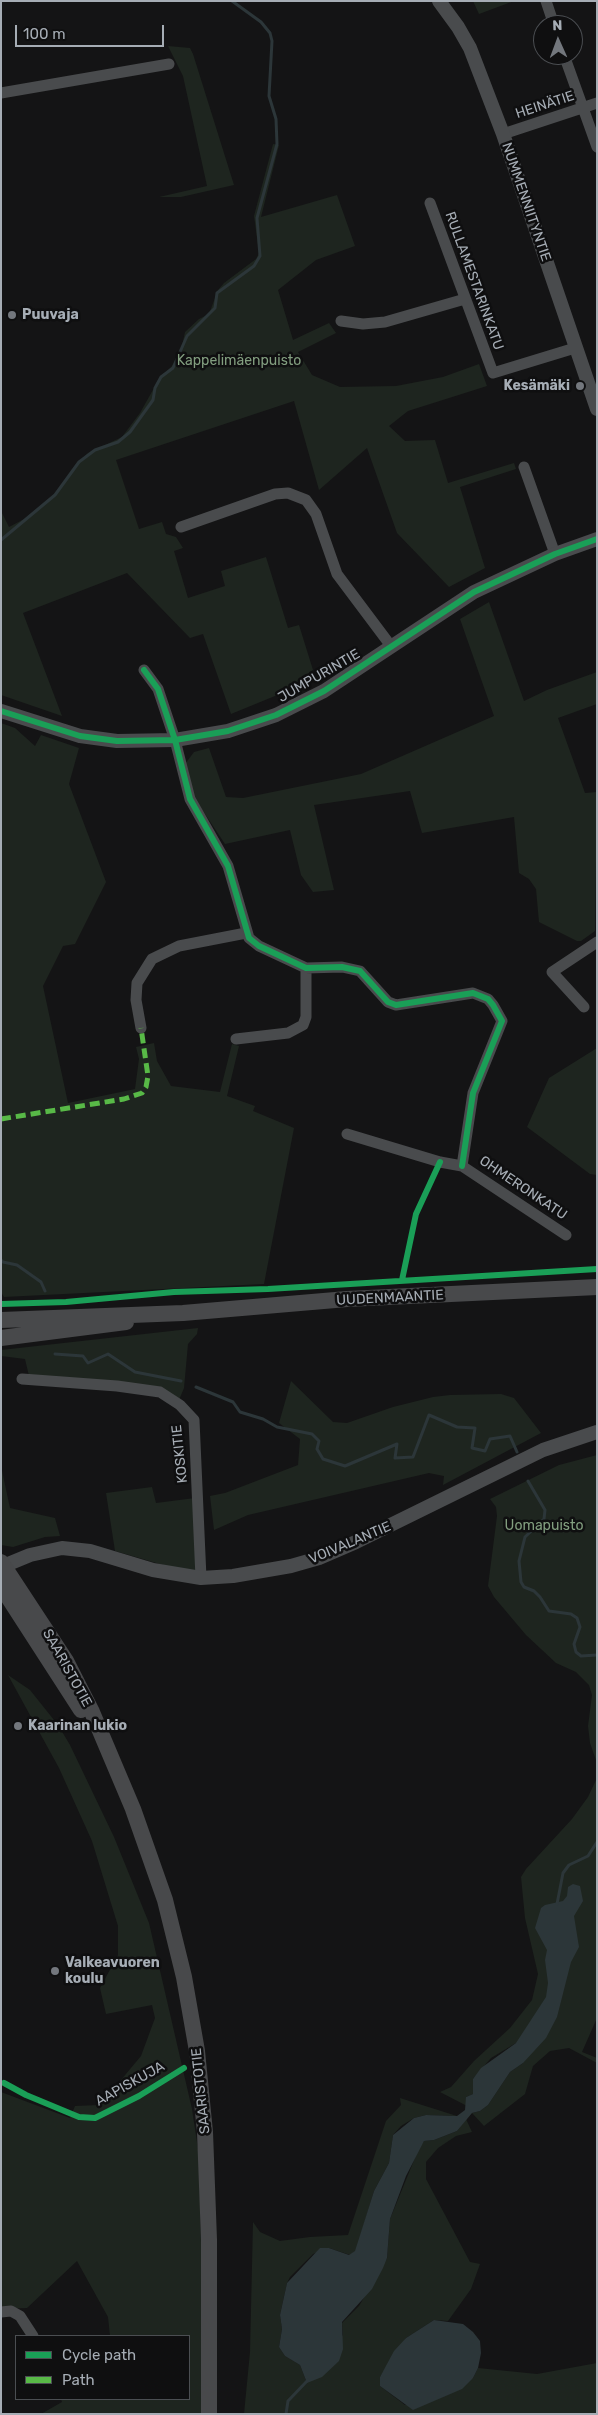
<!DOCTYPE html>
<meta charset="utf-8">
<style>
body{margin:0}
#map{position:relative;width:598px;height:2415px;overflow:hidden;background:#141415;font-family:Rubik,sans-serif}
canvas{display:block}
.frame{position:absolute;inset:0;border:2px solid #a6adb5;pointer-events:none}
.legend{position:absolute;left:15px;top:2335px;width:175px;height:65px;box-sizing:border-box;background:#0f0f10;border:1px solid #4b4e52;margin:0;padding:6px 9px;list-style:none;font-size:15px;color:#a6adb5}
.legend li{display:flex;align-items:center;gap:10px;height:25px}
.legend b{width:25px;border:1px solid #4b4e52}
.north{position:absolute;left:533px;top:15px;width:50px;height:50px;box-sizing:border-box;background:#0f0f10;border:1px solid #4b4e52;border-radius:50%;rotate:358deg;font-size:14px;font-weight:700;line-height:20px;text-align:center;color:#a6adb5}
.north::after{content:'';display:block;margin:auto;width:18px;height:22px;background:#73777d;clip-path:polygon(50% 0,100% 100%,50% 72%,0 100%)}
.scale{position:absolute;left:15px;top:25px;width:149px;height:22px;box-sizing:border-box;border:2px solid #a6adb5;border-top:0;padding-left:6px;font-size:15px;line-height:18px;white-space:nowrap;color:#a6adb5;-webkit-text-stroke:4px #0f0f10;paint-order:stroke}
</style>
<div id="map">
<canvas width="598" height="2415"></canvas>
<div class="frame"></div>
<ul class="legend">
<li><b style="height:6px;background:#1a9f57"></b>Cycle path</li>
<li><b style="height:6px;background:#58b947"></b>Path</li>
</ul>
<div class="north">N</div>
<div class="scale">100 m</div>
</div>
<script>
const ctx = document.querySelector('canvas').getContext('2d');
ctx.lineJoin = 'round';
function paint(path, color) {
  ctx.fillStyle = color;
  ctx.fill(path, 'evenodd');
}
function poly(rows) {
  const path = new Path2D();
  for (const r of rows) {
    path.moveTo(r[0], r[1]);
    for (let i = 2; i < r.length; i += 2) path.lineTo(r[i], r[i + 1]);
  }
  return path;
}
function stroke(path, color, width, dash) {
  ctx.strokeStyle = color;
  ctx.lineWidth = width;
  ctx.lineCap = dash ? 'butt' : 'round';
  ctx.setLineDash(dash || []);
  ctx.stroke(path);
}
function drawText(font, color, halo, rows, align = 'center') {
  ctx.font = font + ' Rubik,sans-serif';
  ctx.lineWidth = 5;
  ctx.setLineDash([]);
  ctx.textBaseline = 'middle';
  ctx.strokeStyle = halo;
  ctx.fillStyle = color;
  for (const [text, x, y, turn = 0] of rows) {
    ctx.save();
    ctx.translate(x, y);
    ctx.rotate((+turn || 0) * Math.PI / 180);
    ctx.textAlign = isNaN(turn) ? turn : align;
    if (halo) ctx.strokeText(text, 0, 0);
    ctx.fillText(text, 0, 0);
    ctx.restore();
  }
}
paint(poly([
 [473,1,514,1,479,14],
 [168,46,190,48,193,54,234,185,181,197,159,197,207,186,183,76],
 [273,144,279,145,261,217,337,195,355,246,316,260,278,290,293,340,329,323,336,333,298,352,312,375,340,387,396,386,443,377,479,364,487,386,408,411,389,426,405,441,435,440,448,483,514,463,516,469,460,487,485,568,449,587,397,533,367,448,319,490,294,401,116,460,139,529,162,522,166,534,176,537,183,548,174,551,188,598,225,586,221,571,266,557,288,628,299,625,313,670,292,689,231,714,203,634,190,638,127,573,23,613,62,716,1,695,1,511,9,527,28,517,56,493,76,464,88,453,122,437,140,413,159,379,172,366,182,346,185,332,199,319,209,314,218,290,224,283,256,259,259,253,254,216],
 [489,602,524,701,547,690,597,672,597,704,558,718,585,793,597,792,595,931,581,941,577,941,539,922,536,889,529,879,519,873,514,817,422,833,410,791,314,805,334,890,313,892,301,875,290,830,225,844,193,796,185,764,194,752,209,748,226,797,243,798,361,774,494,716,460,619],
 [1,723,15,728,35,746,41,735,79,748,69,784,106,882,75,944,63,946,43,986,68,1103,135,1089,139,1059,136,1047,154,1043,157,1061,171,1086,220,1092,232,1044,239,1046,227,1096,255,1106,253,1111,294,1128,264,1284,4,1297,1,1292],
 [597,1048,597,1175,590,1174,527,1127,549,1078],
 [198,1328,197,1334,188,1344,184,1388,179,1400,29,1376,25,1359,1,1356,1,1350],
 [291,1381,333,1422,347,1423,393,1407,433,1397,450,1395,501,1394,514,1398,541,1433,443,1485,444,1476,429,1473,248,1515,214,1530,210,1496,225,1493,298,1465,300,1439,279,1423],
 [597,1455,597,1763,590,1743,588,1726,592,1695,589,1685,576,1672,556,1663,526,1635,494,1597,488,1586,497,1516,496,1507,490,1499,559,1465],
 [1,1466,10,1508,55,1518,60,1536,45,1537,13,1547,1,1545],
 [152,1487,156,1503,195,1498,196,1571,177,1569,115,1551,106,1493],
 [8,1675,30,1690,58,1725,70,1745,114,1837,149,1923,192,2109,199,2156,205,2414,41,2414,62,2402,61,2399,189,2399,189,2336,110,2336,108,2317,77,2261,27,2308,1,2309,1,2092,70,2118,75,2106,100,2105,141,2056,155,2018,152,2005,106,2014,100,1988,118,1955,118,1926,92,1841,59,1768],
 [597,1778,597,2018,582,2052,597,2058,597,2063,569,2048,550,2051,533,2066,525,2094,484,2126,472,2113,480,2111,488,2105,510,2072,523,2063,516,2043,491,2058,473,2079,473,2094,466,2097,467,2106,440,2092,451,2087,474,2061,510,2028,532,2000,538,1974,525,1918,521,1877,526,1869,572,1819,588,1797],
 [400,2098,457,2116,426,2115,414,2118,401,2126,393,2135,389,2163,374,2191,356,2251,350,2255,329,2248,313,2254,290,2277,287,2283,280,2315,282,2329,279,2347,285,2356,300,2365,307,2383,343,2335,342,2323,359,2306,387,2258,390,2219,419,2148,424,2141,434,2140,457,2131,466,2119,472,2132,456,2136,438,2148,426,2162,426,2179,470,2262,480,2264,471,2289,448,2321,434,2320,406,2338,380,2377,380,2386,405,2405,473,2378,478,2368,537,2374,597,2363,597,2414,244,2414,250,2352,253,2222,260,2232,280,2241,310,2237,348,2235,386,2121,401,2105]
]), '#1e251f');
paint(poly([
 [573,1884,580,1886,583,1901,574,1916,579,1947,571,1962,557,2017,546,2038,523,2063,510,2072,488,2105,480,2111,472,2113,457,2131,434,2140,424,2141,406,2176,390,2219,387,2258,383,2268,372,2289,342,2322,343,2349,339,2361,322,2377,307,2383,300,2365,285,2356,279,2347,282,2329,280,2315,287,2283,320,2248,329,2248,349,2255,355,2251,374,2191,389,2163,393,2135,414,2118,426,2115,457,2116,465,2110,466,2097,473,2094,473,2079,481,2068,516,2043,546,1997,548,1983,545,1960,547,1950,535,1928,541,1908,545,1905,563,1901,567,1896,568,1887],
 [434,2320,463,2324,473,2332,480,2341,481,2353,478,2368,473,2378,462,2389,413,2410,380,2386,380,2377,394,2351,406,2338]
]), '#2c3639');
stroke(poly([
 [1,540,55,495,79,462,95,450,118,442,130,432,153,400,155,388,161,377,173,368,187,336,215,308,217,293,254,266,260,256,257,218,277,144,276,119,269,96,272,41,270,33,261,22,232,1],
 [1,1260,3,1262,17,1265,41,1282,45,1291],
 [55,1354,83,1356,88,1363,108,1354,135,1372,181,1381],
 [196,1387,233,1402,240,1412,263,1419,277,1427,312,1434,319,1441,317,1449,323,1459,345,1466,397,1444,395,1458,413,1457,429,1415,457,1427,475,1428,472,1448,485,1451,490,1439,510,1436,517,1452],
 [528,1481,545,1510,544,1519,525,1537,519,1561,521,1582,524,1587,534,1591,540,1597,549,1611,571,1614,577,1618,580,1627,574,1644,576,1652,581,1656,597,1655],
 [557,1904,563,1873,569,1865,588,1856,597,1842],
 [286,2414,288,2401,308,2380]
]), '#2c3639', 3);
stroke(poly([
 [546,1,554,25],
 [564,55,597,147],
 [1,93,169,64],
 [503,134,597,103],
 [430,203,493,373,575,348],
 [341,321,363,324,385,322,465,299],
 [524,467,555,554],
 [181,527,275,494,288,493,306,500,316,514,337,574,391,646],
 [144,670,158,689,175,740,190,799,228,866,249,938,259,946,306,968,342,967,360,971,388,1002,396,1005,473,993,488,999,493,1005,502,1021,473,1093,462,1166],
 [584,1007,552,972,597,942],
 [141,1028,136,1000,137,983,152,959,179,946,246,933],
 [236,1039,288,1033,303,1025,306,1017,306,968],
 [347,1134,440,1162,462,1166,566,1235],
 [22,1379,117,1386,160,1392,180,1405,194,1420,201,1578],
 [1,2312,11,2311,20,2316,33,2336]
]), '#494b4d', 11);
stroke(poly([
 [439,1,458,27,470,48,503,134,597,409],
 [1,711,80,736,117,741,175,740,228,731,276,715,324,691,474,592,555,554,597,539],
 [1,1567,30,1555,62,1548,90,1551,153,1570,201,1578,233,1576,291,1566,319,1558,356,1542,543,1450,597,1432]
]), '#494b4d', 14);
stroke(poly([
 [1,1320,183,1313,347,1299,597,1287],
 [1,1338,126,1322],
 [1,1562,66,1661,92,1712,133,1809,165,1900,184,1977,197,2051,205,2132,209,2240,209,2414],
 [1,1586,81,1710]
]), '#48494b', 16);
stroke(poly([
 [1,1119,124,1099,142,1093,146,1087,148,1076,141,1028]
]), '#58b947', 5, [10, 5]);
stroke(poly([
 [144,670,158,689,175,740,190,799,228,866,249,938,259,946,306,968,342,967,360,971,388,1002,396,1005,473,993,488,999,493,1005,502,1021,473,1093,462,1166],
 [1,711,80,736,117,741,175,740,228,731,276,715,324,691,474,592,555,554,597,539],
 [402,1280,416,1214,440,1162],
 [1,1304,66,1302,174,1292,268,1289,597,1269],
 [4,2083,26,2095,79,2117,95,2118,139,2096,184,2068]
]), '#1a9f57', 6);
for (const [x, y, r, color] of [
 [12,315,5,"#73777d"],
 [580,386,5,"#73777d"],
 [18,1726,5,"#73777d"],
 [55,1971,5,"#73777d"]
]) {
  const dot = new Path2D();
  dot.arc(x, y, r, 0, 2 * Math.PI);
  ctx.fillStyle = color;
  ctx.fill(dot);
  stroke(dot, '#0f0f10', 2);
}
drawText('14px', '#a6adb5', '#0f0f10', [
 ["HEINÄTIE",545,105,-18],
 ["NUMMENNIITYNTIE",526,202,71],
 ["RULLAMESTARINKATU",474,281,70],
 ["JUMPURINTIE",319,676,-30],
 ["OHMERONKATU",523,1188,34],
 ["UUDENMAANTIE",390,1298,-3],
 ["KOSKITIE",180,1454,-96],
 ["VOIVALANTIE",350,1543,-23],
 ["SAARISTOTIE",67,1668,61],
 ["AAPISKUJA",130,2084,-29],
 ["SAARISTOTIE",201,2091,-96]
]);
drawText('bold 14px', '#a6adb5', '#0f0f10', [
 ["Puuvaja",22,315],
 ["Kesämäki",570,386,"right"],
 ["Kaarinan lukio",28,1726],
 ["Valkeavuoren",65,1963],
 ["koulu",65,1979]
], 'left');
drawText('14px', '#829e7f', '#0f0f10', [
 ["Kappelimäenpuisto",239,361],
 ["Uomapuisto",544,1526]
]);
</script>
